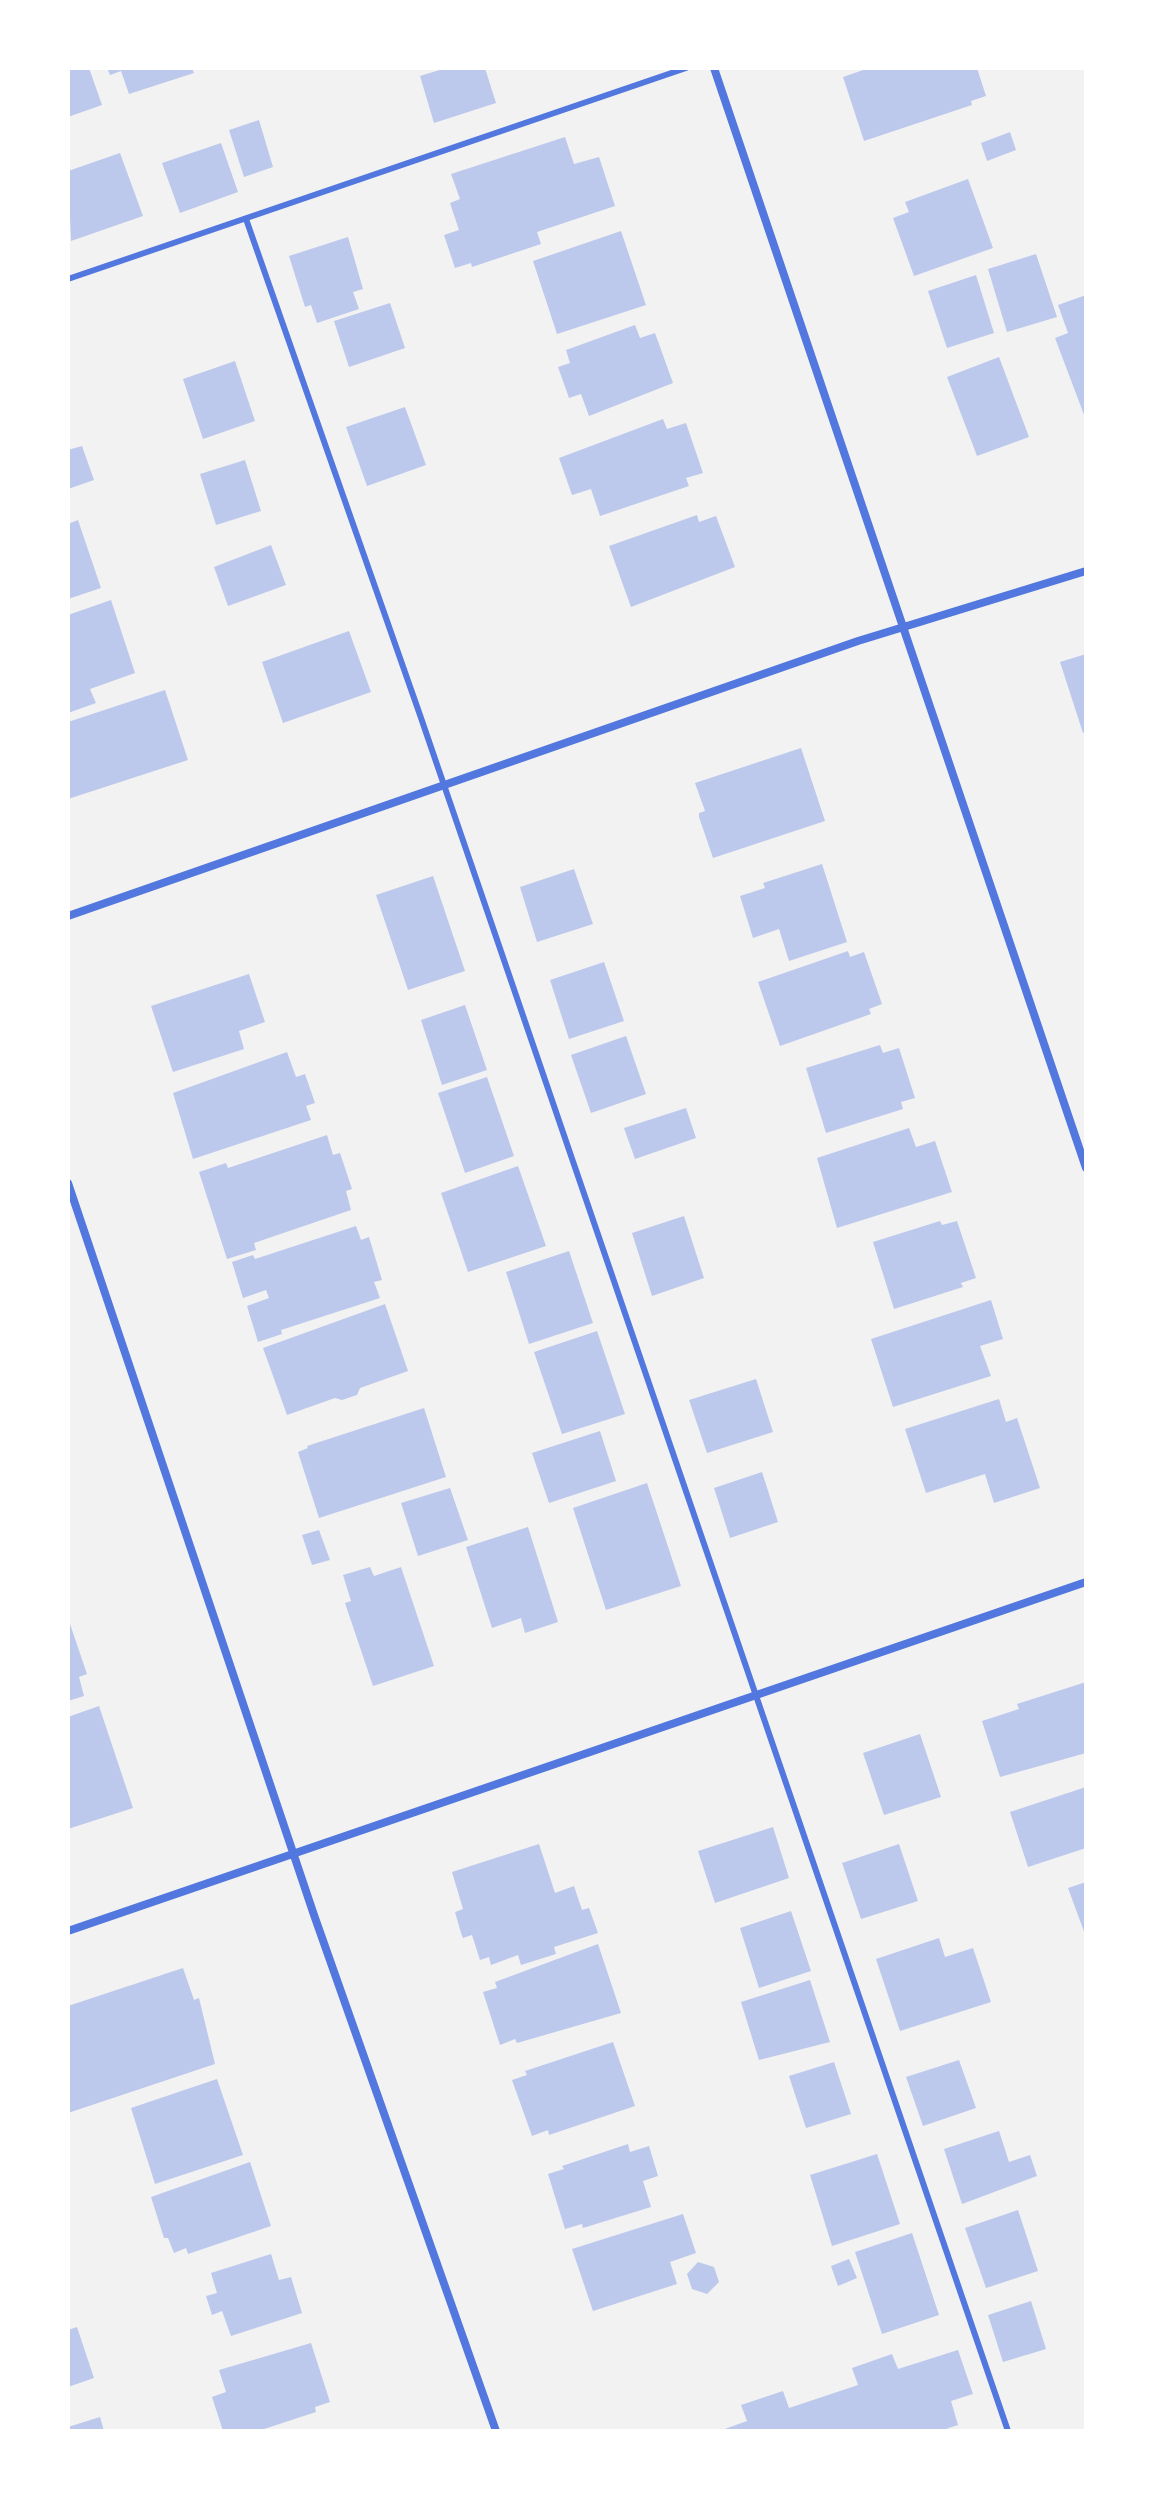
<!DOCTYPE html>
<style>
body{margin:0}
#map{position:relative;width:1154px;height:2499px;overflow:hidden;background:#f2f2f2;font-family:Figtree,sans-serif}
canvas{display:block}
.frame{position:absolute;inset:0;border:70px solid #fff;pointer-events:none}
</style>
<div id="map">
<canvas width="1154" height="2499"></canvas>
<div class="frame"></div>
</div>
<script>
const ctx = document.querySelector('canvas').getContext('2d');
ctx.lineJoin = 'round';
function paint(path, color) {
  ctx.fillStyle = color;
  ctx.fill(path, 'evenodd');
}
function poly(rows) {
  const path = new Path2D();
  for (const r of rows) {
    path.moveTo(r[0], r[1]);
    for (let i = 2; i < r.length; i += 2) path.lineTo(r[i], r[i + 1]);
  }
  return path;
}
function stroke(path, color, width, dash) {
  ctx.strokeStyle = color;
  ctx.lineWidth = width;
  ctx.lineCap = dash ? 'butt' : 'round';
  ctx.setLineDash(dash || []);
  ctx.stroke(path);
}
paint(poly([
 [68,68,89,68,102,105,68,117],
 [107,68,192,68,194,73,129,94,121,71,110,75],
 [446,68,485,68,496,103,434,123,420,76],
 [869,68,977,68,986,96,971,101,972,105,864,141,843,77],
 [259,120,273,167,244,177,229,130],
 [1010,132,1016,150,987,161,981,143],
 [565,137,574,164,599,157,615,206,537,232,541,244,472,267,471,263,455,268,444,235,459,230,450,203,460,199,451,174],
 [221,143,238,192,180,213,162,163],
 [120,153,143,216,71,241,68,171],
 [968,179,993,248,914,276,893,218,909,212,905,202],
 [621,231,646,305,557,334,533,261],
 [348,237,363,289,353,292,359,309,317,323,311,305,305,307,289,256],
 [1036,254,1057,317,1007,332,988,269],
 [976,275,994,333,947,348,928,291],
 [1086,295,1086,420,1055,338,1068,333,1058,305],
 [390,303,405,348,349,367,334,321],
 [635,325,640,338,655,333,673,383,589,416,581,394,569,398,558,367,570,363,566,350],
 [999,357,1029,437,977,456,947,377],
 [235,361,255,421,203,439,183,379],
 [405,407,426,465,367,486,346,427],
 [663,419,667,429,686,423,703,473,686,478,689,486,600,516,591,489,572,495,559,458],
 [82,446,94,480,68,489,68,450],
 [245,460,261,511,216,525,200,474],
 [697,515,699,522,716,516,735,567,631,607,609,546],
 [78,520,101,588,68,599,68,524],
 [271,545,286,585,228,606,214,567],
 [111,600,135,673,90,689,96,703,68,713,68,615],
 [349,631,371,692,283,723,262,662],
 [1086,654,1086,732,1083,733,1060,662],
 [165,690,188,760,68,799,68,722],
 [801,748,825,821,713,858,699,817,699,813,705,811,695,783],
 [822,864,847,942,789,961,779,929,753,938,740,896,765,888,763,883],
 [574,869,593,924,537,942,520,887],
 [433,876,465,971,408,990,376,895],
 [848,951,850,957,864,952,882,1004,869,1009,871,1014,780,1046,758,982],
 [604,962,624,1021,569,1039,550,980],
 [249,974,265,1022,239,1031,244,1049,173,1072,151,1006],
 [465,1005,487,1070,442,1085,421,1020],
 [626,1036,646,1094,591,1113,571,1055],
 [880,1045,883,1053,899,1048,915,1098,901,1102,903,1109,826,1133,806,1068],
 [287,1052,296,1077,305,1074,315,1103,306,1106,311,1120,193,1159,173,1093],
 [487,1077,514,1156,465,1173,438,1093],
 [686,1108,696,1138,635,1159,624,1128],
 [909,1128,916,1147,935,1141,952,1192,837,1228,817,1158],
 [327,1135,333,1155,340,1153,352,1189,346,1191,351,1210,254,1243,256,1250,227,1259,199,1172,226,1163,228,1168],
 [518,1166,546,1246,468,1272,441,1193],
 [684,1216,704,1278,652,1296,632,1233],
 [940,1221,942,1225,957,1221,976,1278,961,1283,963,1287,894,1309,873,1242],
 [356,1226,361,1240,369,1237,382,1280,374,1282,380,1298,281,1330,282,1334,258,1342,247,1306,269,1298,266,1290,243,1298,232,1262,253,1255,255,1259],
 [569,1251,593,1323,529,1344,506,1272],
 [991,1300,1003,1339,980,1346,991,1376,893,1407,871,1339],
 [385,1304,408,1371,360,1388,357,1395,342,1400,335,1398,287,1415,263,1348],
 [597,1331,625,1414,562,1434,534,1352],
 [756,1379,773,1432,707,1453,689,1400],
 [999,1399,1006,1422,1017,1418,1040,1488,994,1503,985,1474,926,1493,905,1429],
 [424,1408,446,1477,319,1518,298,1452,308,1448,307,1446],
 [600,1431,616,1481,549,1503,532,1453],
 [762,1472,778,1522,730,1538,714,1488],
 [647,1483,681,1586,606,1610,573,1508],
 [450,1488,468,1540,418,1556,401,1503],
 [528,1527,558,1622,525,1633,521,1618,492,1628,466,1547],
 [319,1530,330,1560,312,1565,302,1535],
 [370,1567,374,1576,401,1567,434,1666,373,1686,345,1603,351,1601,343,1575],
 [70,1624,87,1674,79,1677,84,1696,68,1701],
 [1086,1682,1086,1753,1000,1777,982,1721,1019,1709,1017,1704],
 [99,1706,133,1808,68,1829,68,1717],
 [920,1734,941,1797,884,1815,863,1753],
 [1086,1787,1086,1848,1028,1867,1010,1812],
 [773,1827,789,1878,715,1903,698,1851],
 [539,1844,555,1893,574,1886,582,1910,589,1908,598,1933,554,1947,556,1954,521,1965,518,1955,491,1965,489,1957,480,1960,472,1935,463,1938,461,1933,455,1912,463,1909,452,1872],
 [899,1844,918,1901,861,1919,842,1863],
 [1086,1882,1086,1937,1068,1888],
 [791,1911,811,1971,759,1988,740,1928],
 [939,1938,945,1957,973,1948,991,2002,900,2031,876,1959],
 [598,1944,621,2013,517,2043,515,2039,500,2045,483,1992,497,1988,495,1982],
 [183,1968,194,2000,199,1998,215,2064,68,2113,68,2006],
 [810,1980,830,2042,759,2060,741,2002],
 [613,2042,635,2106,549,2135,548,2130,532,2136,512,2080,527,2075,525,2071],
 [959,2060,976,2108,923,2126,906,2077],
 [834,2062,851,2114,806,2128,789,2076],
 [217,2079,243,2155,155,2184,131,2108],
 [999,2131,1009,2162,1030,2155,1037,2176,962,2204,944,2149],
 [628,2144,630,2152,649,2146,658,2176,643,2181,651,2207,583,2228,582,2224,565,2229,548,2174,564,2169,562,2166],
 [877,2154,900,2224,832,2246,810,2175],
 [250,2162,271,2226,188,2254,186,2248,174,2253,168,2238,164,2238,151,2197],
 [1018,2210,1038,2271,986,2288,965,2228],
 [683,2214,696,2253,670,2262,677,2284,593,2311,572,2249],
 [912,2233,939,2315,882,2334,855,2252],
 [271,2254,279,2280,291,2277,302,2313,231,2336,222,2311,212,2315,206,2296,217,2293,211,2273],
 [849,2259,857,2278,838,2286,831,2266],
 [698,2262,714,2267,719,2282,707,2294,692,2289,687,2274],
 [1031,2301,1046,2349,1003,2362,988,2315],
 [77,2327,94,2378,68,2387,68,2330],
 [311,2343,330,2402,315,2407,316,2412,258,2431,223,2431,212,2397,226,2392,219,2370],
 [958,2350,973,2394,951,2401,958,2425,940,2431,719,2431,747,2421,741,2405,783,2391,789,2408,858,2385,852,2368,892,2354,898,2369],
 [100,2417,104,2431,68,2431,68,2427]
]), '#bdc9ec');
stroke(poly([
 [246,219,420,715,1008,2431],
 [68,279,686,68]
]), '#5277de', 6);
stroke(poly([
 [714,68,1086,1168],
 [68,916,858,641,1086,571],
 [68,1183,314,1915,496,2431],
 [68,1931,1086,1582]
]), '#5277de', 8);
</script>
